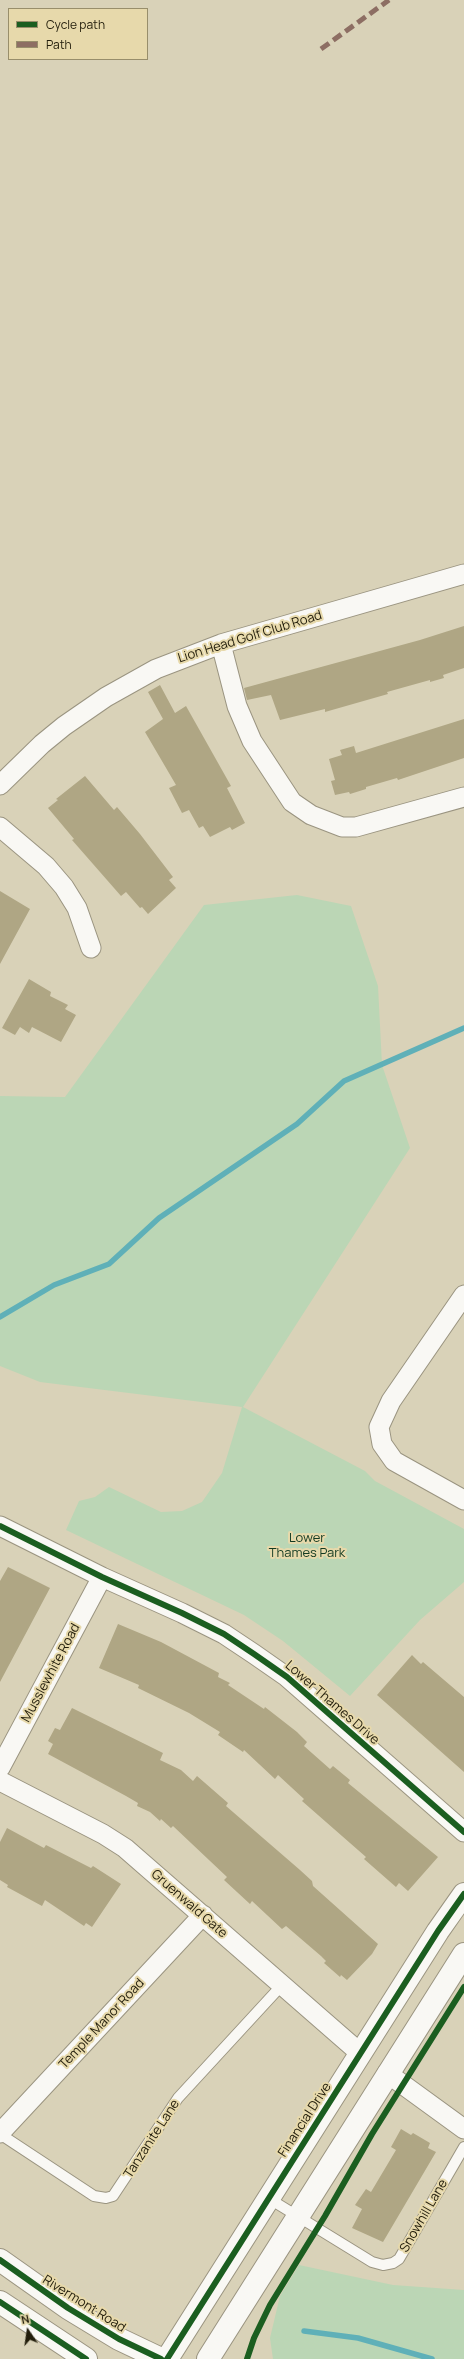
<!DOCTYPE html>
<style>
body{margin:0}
#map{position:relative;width:464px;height:2359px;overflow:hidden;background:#d9d2b8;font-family:Manrope,sans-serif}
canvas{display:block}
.legend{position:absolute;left:8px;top:8px;width:140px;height:52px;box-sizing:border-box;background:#e7d9ab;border:1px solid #988e6b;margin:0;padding:5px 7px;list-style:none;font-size:12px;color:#221d0b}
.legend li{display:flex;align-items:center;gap:8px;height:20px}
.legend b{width:20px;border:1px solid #988e6b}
.north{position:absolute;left:8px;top:2311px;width:40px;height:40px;-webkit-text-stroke:3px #e7d9ab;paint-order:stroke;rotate:347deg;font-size:11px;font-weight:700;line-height:16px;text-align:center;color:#221d0b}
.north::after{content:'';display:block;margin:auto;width:14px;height:18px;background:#221d0b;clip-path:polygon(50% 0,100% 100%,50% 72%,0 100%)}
</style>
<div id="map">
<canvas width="464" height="2359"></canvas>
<ul class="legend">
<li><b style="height:5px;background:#1b5e20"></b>Cycle path</li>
<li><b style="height:5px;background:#8d6e63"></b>Path</li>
</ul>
<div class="north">N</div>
</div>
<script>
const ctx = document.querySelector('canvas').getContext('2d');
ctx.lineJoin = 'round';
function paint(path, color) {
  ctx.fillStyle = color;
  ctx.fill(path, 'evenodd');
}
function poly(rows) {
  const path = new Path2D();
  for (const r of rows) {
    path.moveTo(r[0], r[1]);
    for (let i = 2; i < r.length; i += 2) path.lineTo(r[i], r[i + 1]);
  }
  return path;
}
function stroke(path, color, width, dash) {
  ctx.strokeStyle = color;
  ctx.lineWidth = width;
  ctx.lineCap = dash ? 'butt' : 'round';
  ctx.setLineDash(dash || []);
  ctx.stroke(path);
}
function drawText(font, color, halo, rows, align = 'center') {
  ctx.font = font + ' Manrope,sans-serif';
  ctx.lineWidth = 4;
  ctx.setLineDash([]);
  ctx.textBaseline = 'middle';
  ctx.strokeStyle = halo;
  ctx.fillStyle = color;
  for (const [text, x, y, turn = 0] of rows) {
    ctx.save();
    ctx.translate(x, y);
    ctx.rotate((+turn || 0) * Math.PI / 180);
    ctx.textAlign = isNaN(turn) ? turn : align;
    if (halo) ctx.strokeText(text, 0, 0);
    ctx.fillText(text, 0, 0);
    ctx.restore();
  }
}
paint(poly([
 [297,895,351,906,378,986,382,1065,410,1148,243,1407,365,1471,375,1481,464,1529,464,1582,420,1620,350,1696,283,1641,244,1615,66,1530,79,1501,95,1497,109,1487,161,1512,182,1511,202,1502,222,1473,242,1407,40,1382,0,1366,0,1096,65,1097,204,905],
 [299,2265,393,2285,464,2290,464,2359,273,2359,270,2338,280,2296]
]), '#bbd6b5');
stroke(poly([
 [0,1317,54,1285,109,1264,159,1218,297,1124,344,1081,464,1028],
 [304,2331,358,2338,432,2359]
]), '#5fb0b8', 5.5);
paint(poly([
 [464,626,464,668,443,675,444,678,430,682,430,680,387,692,388,694,325,712,325,709,280,720,271,695,247,700,244,688,420,640],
 [160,685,175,713,186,706,231,786,227,788,245,823,232,830,230,827,210,837,203,826,199,828,189,810,182,813,169,788,176,785,145,732,163,719,148,692],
 [464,719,464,758,398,780,397,778,366,787,366,789,350,794,349,792,335,795,331,781,335,780,329,759,342,755,340,750,354,746,356,753],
 [85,776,114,810,117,807,140,834,173,877,169,880,176,888,148,914,142,907,140,908,126,892,121,896,72,840,74,839,48,808,58,800,56,799],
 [0,891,30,909,0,964],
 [29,979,51,992,50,996,68,1005,65,1009,76,1015,61,1042,32,1027,29,1033,20,1027,15,1035,2,1028],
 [8,1567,50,1588,0,1682,0,1581],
 [118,1624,161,1642,219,1673,218,1677,230,1683,228,1685,264,1709,265,1707,297,1732,307,1742,304,1746,330,1769,333,1766,350,1780,348,1783,438,1857,408,1891,399,1883,396,1887,364,1859,366,1857,302,1801,304,1799,278,1775,275,1779,244,1750,243,1752,218,1735,220,1732,189,1713,138,1688,139,1685,99,1668],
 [412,1655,421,1664,423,1662,464,1697,464,1772,377,1695],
 [72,1708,163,1753,160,1760,181,1770,193,1781,197,1776,228,1803,226,1806,300,1870,312,1881,313,1886,378,1944,372,1954,347,1980,341,1975,340,1977,324,1963,326,1961,321,1956,286,1926,282,1929,252,1901,250,1904,224,1880,227,1877,173,1826,171,1828,161,1819,160,1821,150,1812,137,1806,138,1803,126,1796,48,1754,53,1744,48,1741,55,1728,60,1730],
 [7,1828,44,1848,46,1845,91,1868,93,1866,121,1884,92,1927,86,1923,84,1926,45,1900,42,1906,7,1887,8,1885,0,1880,0,1842],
 [401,2129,411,2135,413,2133,430,2143,428,2148,436,2152,383,2242,352,2228,362,2209,355,2205,366,2189,371,2192,396,2150,391,2147]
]), '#afa684');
const service = poly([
 [0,2134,94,2196,106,2198,113,2196,178,2098,282,1985],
 [268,2198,372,2262,383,2265,393,2263,399,2259,464,2147]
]);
const minor = poly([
 [221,644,237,706,252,741,292,802,311,815,342,827,356,827,464,797],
 [0,785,42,744,64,726,106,697,156,669,221,644,464,574],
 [0,827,46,866,64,887,77,908,91,948],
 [464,1295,391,1401,379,1427,382,1444,394,1461,464,1500],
 [0,1526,102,1577,182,1613,224,1634,254,1654,287,1677,464,1832],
 [0,1768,102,1577],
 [0,1781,103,1834,125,1848,360,2053],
 [387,2073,464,2129],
 [0,2133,203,1915]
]);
const tertiary = poly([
 [0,2260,68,2308,119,2339,161,2359],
 [0,2302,86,2359],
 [167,2359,438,1931,464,1894],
 [208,2359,464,1954]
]);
stroke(service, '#9a9480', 12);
stroke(minor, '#9a9480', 21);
stroke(tertiary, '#9a9480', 24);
stroke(service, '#f9f8f4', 10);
stroke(minor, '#f9f8f4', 19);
stroke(tertiary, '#f9f8f4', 22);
stroke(poly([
 [321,49,389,0]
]), '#8d6e63', 5, [10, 5]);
stroke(poly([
 [0,1526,102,1577,182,1613,224,1634,254,1654,287,1677,464,1832],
 [0,2260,68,2308,119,2339,161,2359],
 [0,2302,86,2359],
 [167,2359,438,1931,464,1894],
 [247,2359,254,2338,270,2305,325,2216,372,2134,464,1987]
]), '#1b5e20', 6);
drawText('13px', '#221d0b', '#e7d9ab', [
 ["Lion Head Golf Club Road",250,637,-17],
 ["Musslewhite Road",51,1673,-62],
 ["Lower Thames Drive",332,1703,41],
 ["Gruenwald Gate",189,1904,41],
 ["Temple Manor Road",102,2024,-47],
 ["Financial Drive",305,2120,-57],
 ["Tanzanite Lane",152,2139,-57],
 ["Snowhill Lane",424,2216,-60],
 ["Rivermont Road",84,2304,32]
]);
drawText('13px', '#123a21', '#e7d9ab', [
 ["Lower",307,1538],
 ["Thames Park",307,1553]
]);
</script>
